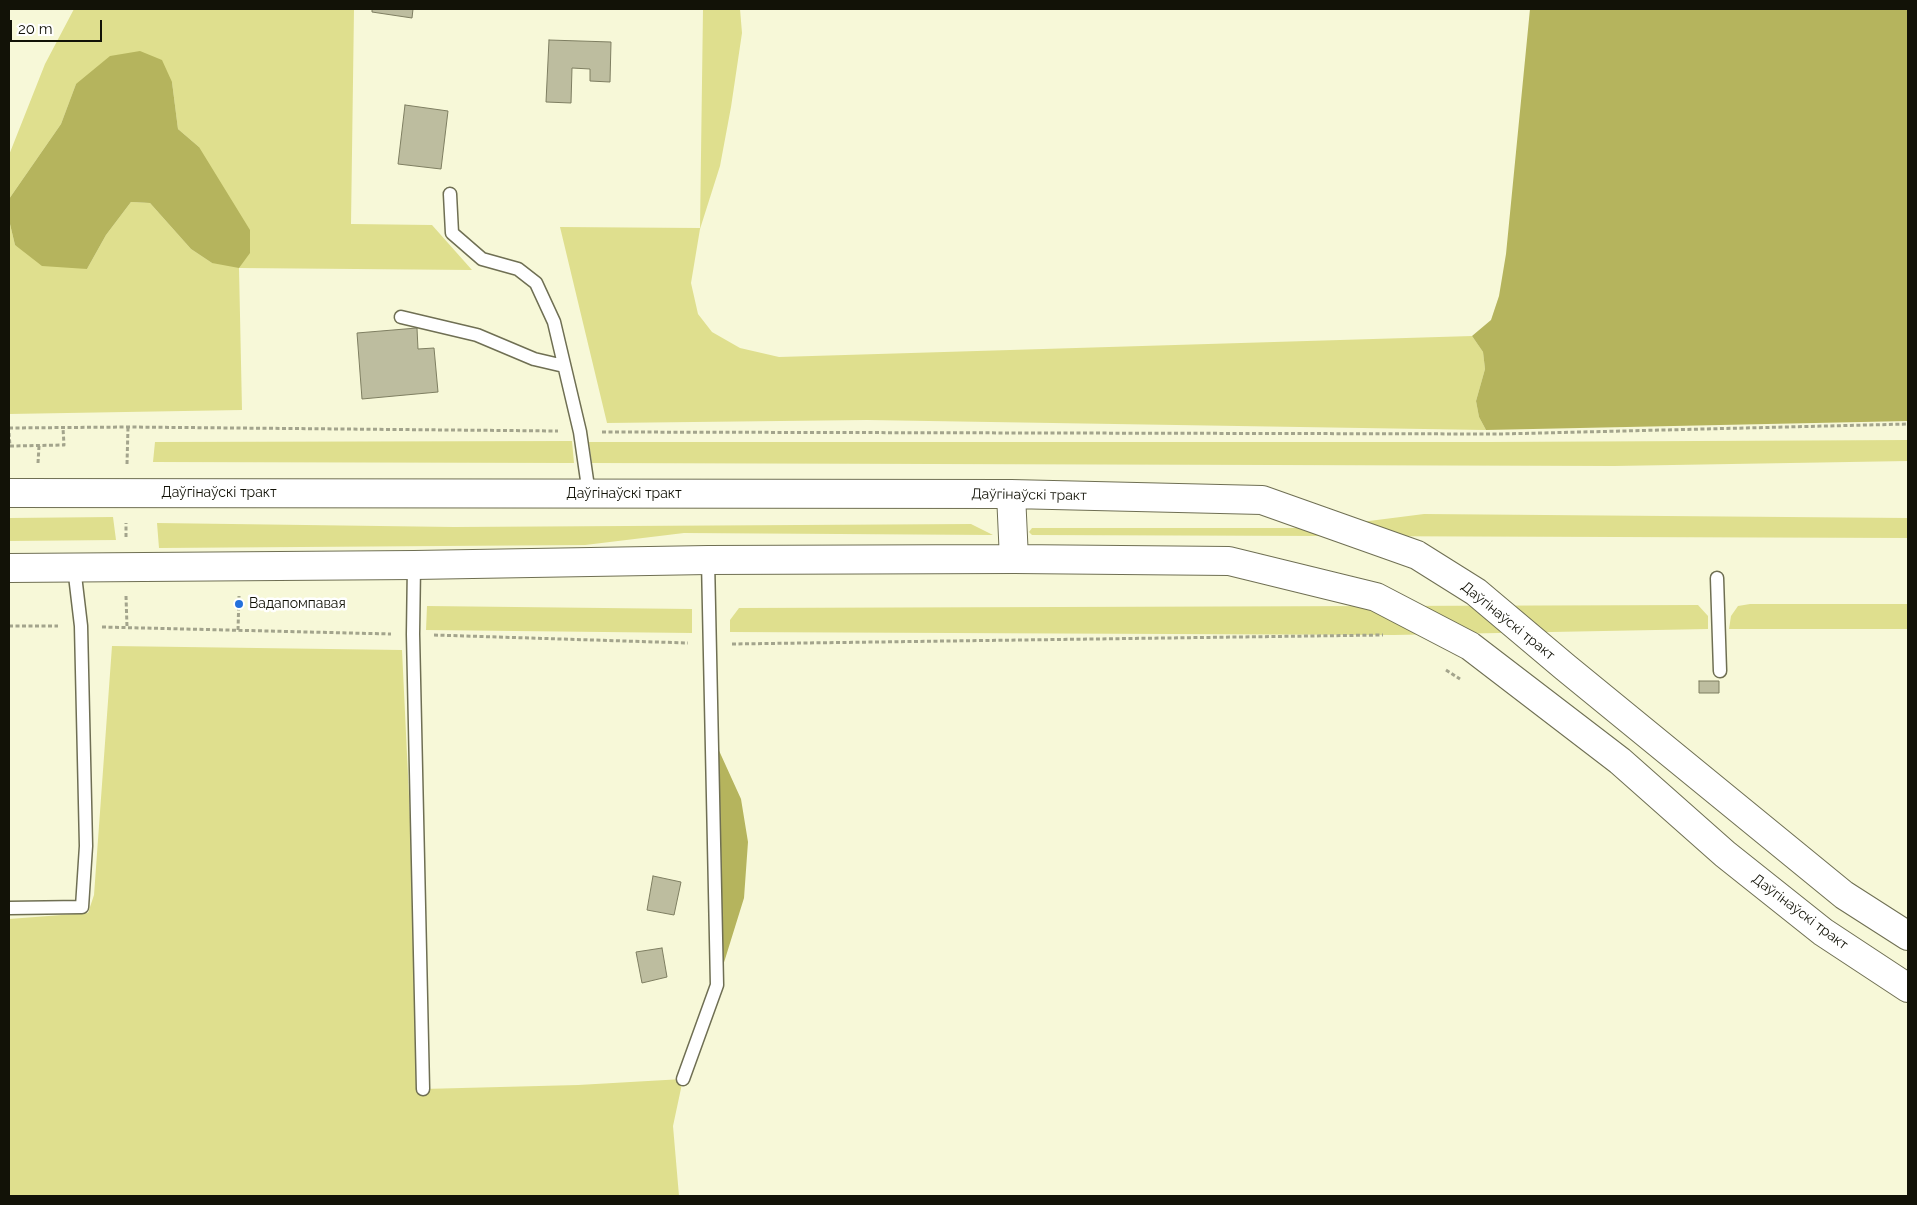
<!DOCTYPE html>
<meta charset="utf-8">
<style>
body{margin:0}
#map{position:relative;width:1917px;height:1205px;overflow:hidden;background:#f7f8d8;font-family:Raleway,sans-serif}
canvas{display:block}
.frame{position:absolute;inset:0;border:10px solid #121207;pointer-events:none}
.scale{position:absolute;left:10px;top:20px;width:92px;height:22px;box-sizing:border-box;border:2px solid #121207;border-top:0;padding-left:6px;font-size:15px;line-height:18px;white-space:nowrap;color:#121207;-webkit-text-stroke:4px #fff;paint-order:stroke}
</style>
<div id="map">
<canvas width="1917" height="1205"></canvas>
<div class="frame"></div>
<div class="scale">20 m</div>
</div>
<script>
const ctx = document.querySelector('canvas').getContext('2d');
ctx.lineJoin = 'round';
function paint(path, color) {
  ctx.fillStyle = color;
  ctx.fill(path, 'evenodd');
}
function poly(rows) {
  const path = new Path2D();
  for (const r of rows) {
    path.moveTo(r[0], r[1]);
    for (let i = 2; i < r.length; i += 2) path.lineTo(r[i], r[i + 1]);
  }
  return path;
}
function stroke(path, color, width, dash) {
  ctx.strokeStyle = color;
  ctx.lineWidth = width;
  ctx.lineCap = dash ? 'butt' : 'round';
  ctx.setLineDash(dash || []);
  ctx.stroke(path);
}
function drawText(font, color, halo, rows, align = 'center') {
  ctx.font = font + ' Raleway,sans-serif';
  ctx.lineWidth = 5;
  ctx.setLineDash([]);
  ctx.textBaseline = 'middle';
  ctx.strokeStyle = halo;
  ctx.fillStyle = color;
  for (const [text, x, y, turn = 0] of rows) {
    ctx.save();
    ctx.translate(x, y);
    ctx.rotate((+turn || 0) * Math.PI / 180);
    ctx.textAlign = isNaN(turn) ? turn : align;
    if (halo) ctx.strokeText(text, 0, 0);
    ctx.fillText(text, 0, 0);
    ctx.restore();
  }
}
paint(poly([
 [74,9,354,9,351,224,432,225,472,270,239,268,242,410,9,414,9,220,15,245,87,269,106,235,131,202,150,203,191,249,212,263,199,147,178,129,172,82,76,84,61,124,9,199,9,155,45,64],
 [703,9,740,9,742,33,731,107,720,166,700,229,691,283,698,314,712,332,740,348,779,357,1472,336,1483,352,1485,369,1476,401,1479,417,1486,430,867,420,607,423,560,227,700,228],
 [1908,440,1908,461,1614,466,592,463,589,442,1489,442],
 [572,441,574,463,153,462,155,442],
 [1424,514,1908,518,1908,538,1032,535,1029,532,1032,528,1314,528],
 [113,517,116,540,9,541,9,518],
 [157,523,454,527,971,524,993,535,684,533,585,545,159,548],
 [1750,604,1908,604,1908,629,1729,629,1731,616,1738,606],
 [1698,605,1708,616,1708,629,1394,635,730,632,730,620,739,608],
 [427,606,692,609,692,633,426,630],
 [112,646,402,650,423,1089,578,1085,683,1079,673,1126,679,1196,9,1196,9,919,88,913,94,895]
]), '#dfdf8e');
paint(poly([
 [1530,9,1908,9,1908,421,1486,430,1479,417,1476,401,1485,369,1483,352,1472,336,1491,320,1499,296,1506,254],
 [140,51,162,60,172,82,178,129,199,147,250,230,250,253,239,268,212,263,191,249,150,203,131,202,106,235,87,269,42,266,15,245,9,220,9,199,61,124,76,84,110,56],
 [711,733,741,799,748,842,744,898,717,985]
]), '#b5b45d');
const building = poly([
 [372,9,413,9,412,18,372,12,372,9],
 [549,40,611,42,610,82,590,81,590,69,572,68,571,103,546,102,549,40],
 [405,105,448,111,441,169,398,164,405,105],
 [417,328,418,349,434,348,438,392,362,399,357,333,417,328],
 [1699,681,1719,681,1719,693,1699,693,1699,681],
 [653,876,681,882,674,915,647,910,653,876],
 [662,948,667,977,642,983,636,952,662,948]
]);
paint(building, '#bdbd9f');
stroke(building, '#7e7e61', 1);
const service = poly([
 [450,194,452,233,482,259,518,269,536,283,554,322,580,432,589,494],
 [401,317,477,335,534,359,564,366],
 [414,565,413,634,423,1089],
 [1717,578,1720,671],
 [9,908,82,907,86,846,81,626,74,567],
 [683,1079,717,985,708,560]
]);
const primary = poly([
 [9,493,1011,494,1262,500,1417,555,1476,592,1565,667,1844,895,1908,936],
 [1011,494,1014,559],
 [9,568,414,565,708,560,1014,559,1229,561,1376,597,1470,646,1620,761,1725,854,1823,932,1908,988]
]);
stroke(service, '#6f6f53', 15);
stroke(primary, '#6f6f53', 30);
stroke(poly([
 [9,428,128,427,558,431],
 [602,432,1500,434,1908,424],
 [9,433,10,446,64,445,63,428],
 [38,463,39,446],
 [127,464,128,427],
 [126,537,126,523],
 [126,596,127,627],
 [9,626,58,626],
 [102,627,391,634],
 [238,630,239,596],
 [434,635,688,643],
 [732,644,1383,635],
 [1446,670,1460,679]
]), '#a3a48c', 3, [4, 2.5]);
stroke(service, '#fff', 12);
stroke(primary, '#fff', 28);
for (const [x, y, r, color] of [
 [239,604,5,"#2470dc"]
]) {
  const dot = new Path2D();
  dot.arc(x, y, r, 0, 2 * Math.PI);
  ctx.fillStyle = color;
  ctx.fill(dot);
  stroke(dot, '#fff', 2);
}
drawText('14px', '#121207', '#fff', [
 ["Даўгінаўскі тракт",219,493],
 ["Даўгінаўскі тракт",624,494],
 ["Даўгінаўскі тракт",1029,495,1],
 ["Даўгінаўскі тракт",1508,621,39],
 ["Даўгінаўскі тракт",1800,912,37]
]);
drawText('14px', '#121207', '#fff', [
 ["Вадапомпавая",249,604]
], 'left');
</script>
